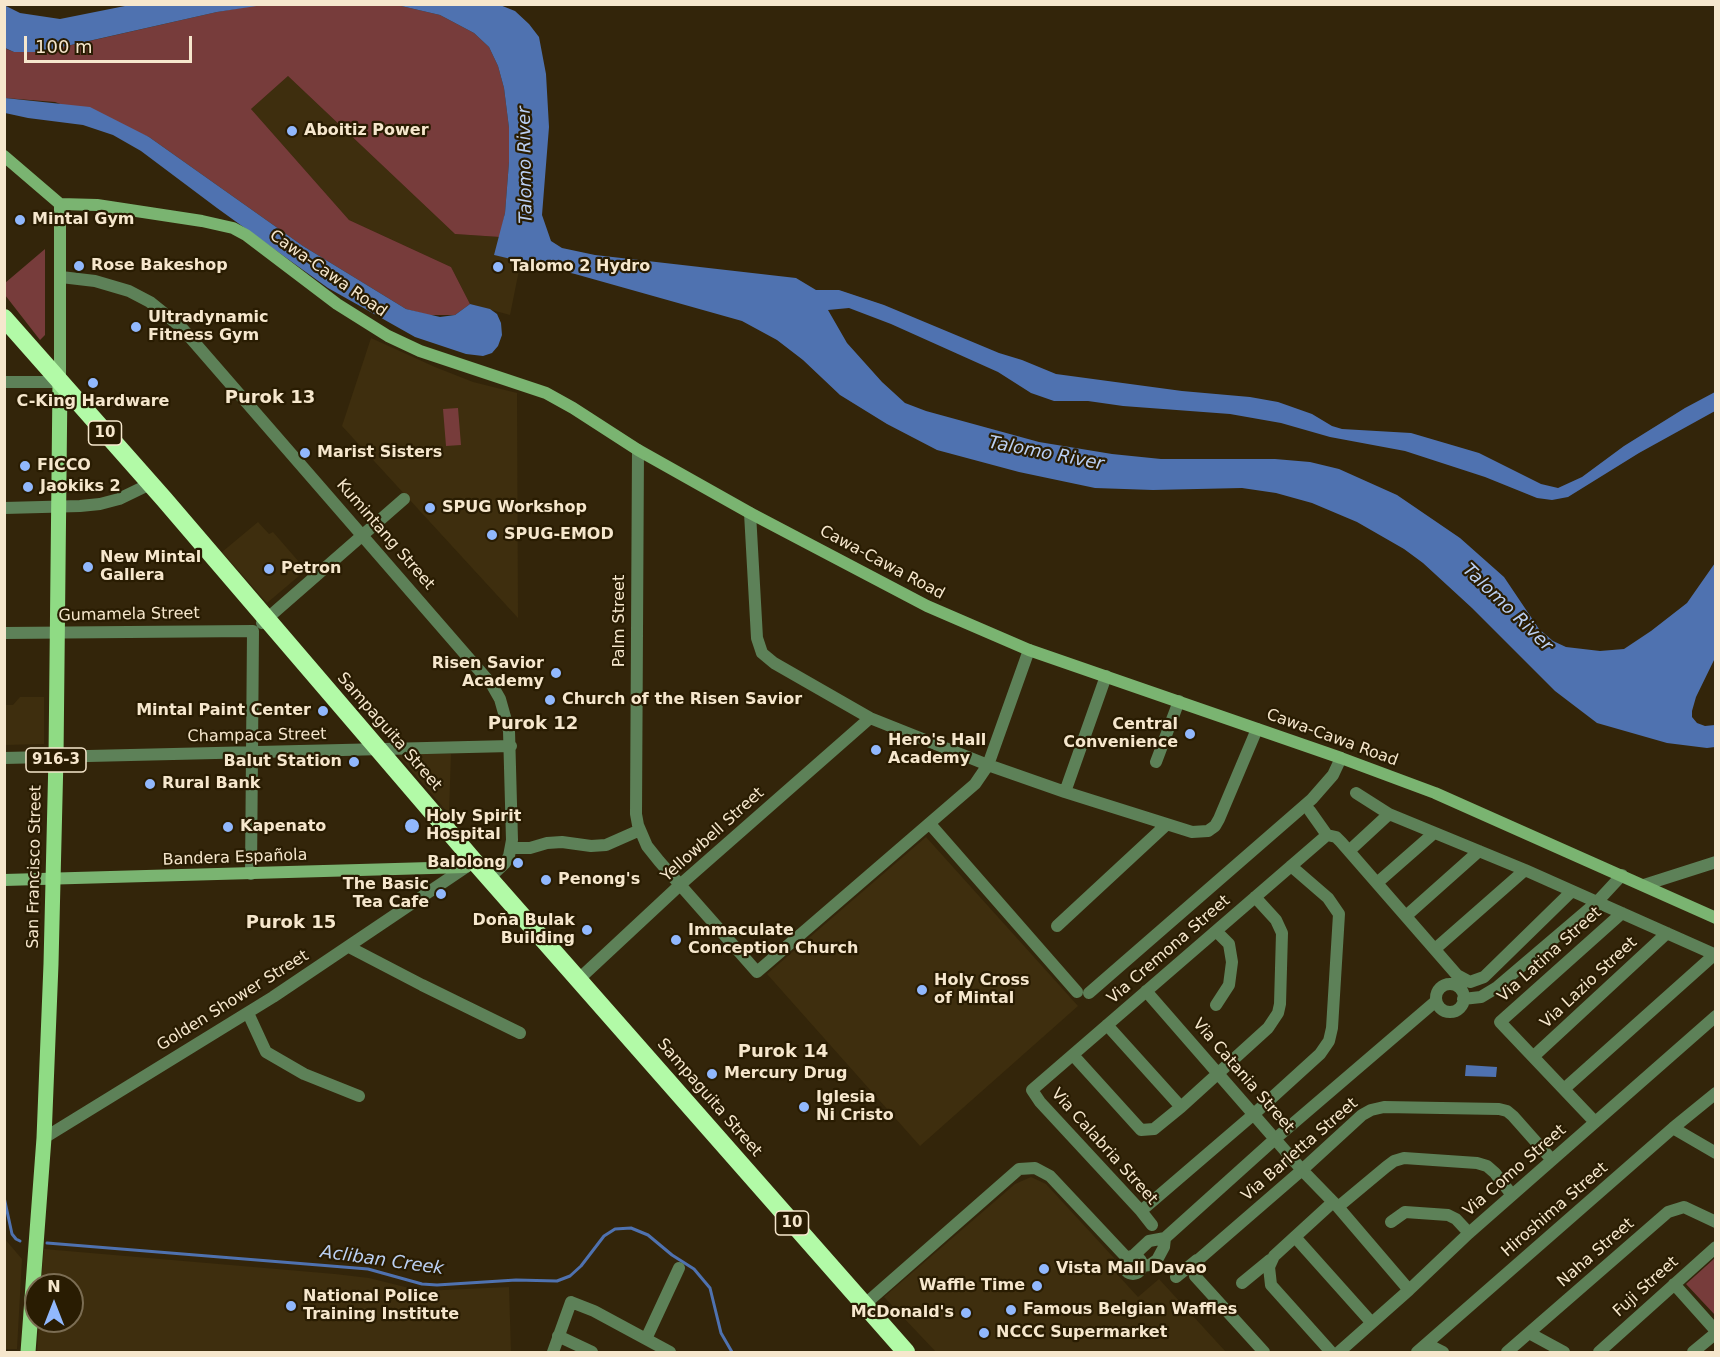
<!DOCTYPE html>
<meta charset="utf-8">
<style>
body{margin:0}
#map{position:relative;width:1720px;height:1357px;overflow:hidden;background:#33250a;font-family:"DejaVu Sans",sans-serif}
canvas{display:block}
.frame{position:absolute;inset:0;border:6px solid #f6e7cd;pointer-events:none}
.north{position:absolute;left:24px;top:1273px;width:60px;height:60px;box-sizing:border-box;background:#291c02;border:2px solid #7b6d53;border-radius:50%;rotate:0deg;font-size:16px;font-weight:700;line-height:24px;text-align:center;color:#f6e7cd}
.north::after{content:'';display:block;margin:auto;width:21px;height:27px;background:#91b8fd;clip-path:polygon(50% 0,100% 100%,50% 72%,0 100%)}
.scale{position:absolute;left:24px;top:36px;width:168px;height:27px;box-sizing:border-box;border:3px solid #f6e7cd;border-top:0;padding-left:8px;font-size:18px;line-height:21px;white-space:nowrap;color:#f6e7cd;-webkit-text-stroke:4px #291c02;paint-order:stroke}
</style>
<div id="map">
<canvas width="1720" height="1357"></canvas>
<div class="frame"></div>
<div class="north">N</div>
<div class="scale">100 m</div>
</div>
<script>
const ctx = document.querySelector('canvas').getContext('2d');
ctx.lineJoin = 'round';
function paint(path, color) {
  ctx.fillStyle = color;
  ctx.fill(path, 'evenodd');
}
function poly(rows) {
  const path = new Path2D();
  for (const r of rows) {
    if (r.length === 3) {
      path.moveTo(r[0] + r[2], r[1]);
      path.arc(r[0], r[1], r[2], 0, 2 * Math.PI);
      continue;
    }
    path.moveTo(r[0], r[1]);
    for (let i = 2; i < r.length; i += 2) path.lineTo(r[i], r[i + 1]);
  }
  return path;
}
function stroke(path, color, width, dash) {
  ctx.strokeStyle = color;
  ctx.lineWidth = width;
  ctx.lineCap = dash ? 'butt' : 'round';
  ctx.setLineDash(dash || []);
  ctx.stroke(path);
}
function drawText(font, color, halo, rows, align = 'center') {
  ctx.font = font + ' "DejaVu Sans",sans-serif';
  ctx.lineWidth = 4.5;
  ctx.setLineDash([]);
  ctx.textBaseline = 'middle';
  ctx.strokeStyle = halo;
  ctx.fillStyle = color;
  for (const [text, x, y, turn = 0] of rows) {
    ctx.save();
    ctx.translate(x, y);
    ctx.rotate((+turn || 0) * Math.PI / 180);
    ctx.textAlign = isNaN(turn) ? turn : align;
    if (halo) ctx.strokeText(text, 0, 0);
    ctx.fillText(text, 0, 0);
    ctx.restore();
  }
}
paint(poly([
 [288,76,455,234,500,237,494,255,521,260,510,315,470,304,451,267,349,220,251,109],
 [371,338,435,367,473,382,517,393,518,618,342,426],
 [258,522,269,534,273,532,306,570,267,603,222,552],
 [20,697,44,697,44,744,5,745,5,705,13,705],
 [397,754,451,754,449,814],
 [926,837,1078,1006,920,1146,767,974],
 [1031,1177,1046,1184,1114,1258,1116,1273,1138,1297,1159,1279,1226,1352,936,1352,884,1297,1015,1184],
 [4,1238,22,1259,17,1349,5,1349],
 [44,1249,335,1274,369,1278,421,1291,509,1287,511,1352,37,1352,39,1321,72,1321,72,1285,41,1285]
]), '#3e2e0e');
paint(poly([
 [263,4,397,5,440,15,474,33,489,47,498,66,504,88,509,128,509,162,505,213,500,237,455,234,288,76,251,109,349,220,451,267,470,304,455,315,428,315,406,309,303,246,149,137,55,102,5,98,4,48,14,52,41,52,217,12],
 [45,249,45,335,40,340,5,295,5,283],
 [458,408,461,445,446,446,443,409],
 [1715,1258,1715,1315,1686,1284]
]), '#773c3b');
paint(poly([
 [4,5,20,13,60,19,130,5,263,5,217,12,40,52,14,52,5,48],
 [397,5,500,5,515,11,529,24,539,37,546,74,549,127,542,215,551,241,562,248,595,255,796,278,816,290,839,290,884,305,999,353,1022,360,1056,374,1182,391,1250,397,1278,402,1312,414,1332,426,1342,429,1411,433,1479,453,1541,484,1558,488,1582,477,1624,446,1685,408,1715,392,1715,411,1639,453,1568,497,1552,500,1537,498,1485,477,1405,451,1330,437,1281,423,1230,414,1123,406,1088,401,1054,401,1031,393,998,372,891,324,849,308,828,310,847,343,882,382,905,403,926,411,1039,442,1112,454,1161,459,1275,459,1310,462,1339,469,1397,495,1460,538,1504,577,1539,629,1553,641,1566,647,1600,651,1624,649,1651,631,1687,603,1715,563,1715,658,1696,697,1692,711,1692,717,1697,723,1705,726,1715,725,1715,747,1707,748,1667,743,1597,723,1555,691,1472,608,1423,563,1404,549,1357,522,1312,503,1276,493,1242,488,1153,490,1095,488,1019,472,937,450,887,424,840,395,803,360,777,340,742,321,575,274,494,255,505,213,509,162,509,128,504,88,498,66,489,47,474,33,440,15],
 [5,98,90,107,149,137,303,246,406,309,440,317,455,315,470,304,490,309,497,314,501,323,502,335,498,346,492,353,483,356,466,354,415,337,328,288,217,208,141,151,113,135,83,125,28,118,5,113],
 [1466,1065,1497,1067,1496,1077,1465,1076]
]), '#4f72b0');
stroke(poly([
 [4,1111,4,1126],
 [4,1197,12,1234,16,1239,20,1241],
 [47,1243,368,1269,422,1284,437,1285,516,1280,557,1281,570,1276,581,1266,604,1236,615,1229,631,1228,648,1235,672,1255,694,1269,710,1288,721,1333,732,1352]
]), '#4f72b0', 3);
stroke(poly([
 [61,277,95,281,129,291,150,302,181,327,492,685,500,699,509,731,512,840,509,856,505,863,489,878],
 [4,382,60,382],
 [638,450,636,814,638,825,647,846,659,861,757,972,975,784,988,765,1029,650],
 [4,508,80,506,100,504,119,499,150,484],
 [750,513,757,638,762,653,774,663,870,718,988,765,1065,792,1192,832,1208,831,1215,826,1219,819,1257,729],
 [262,623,404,499],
 [4,633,253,631],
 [4,758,511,746],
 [1156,762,1179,701],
 [1065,792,1106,676],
 [1356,793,1389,814,1525,870,1716,955],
 [1310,811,1327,835,1336,837,1341,842,1457,975,1470,982,1484,977,1572,891],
 [930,824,1077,992],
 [512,848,530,848,547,843,562,842,591,846,606,845,640,830],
 [1349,851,1389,814],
 [251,874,253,631],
 [1377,883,1434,833],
 [1644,885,1716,862],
 [1406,916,1479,851],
 [1057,926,1166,825],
 [1216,931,1229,944,1232,962,1229,985,1216,1005],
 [349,947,422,985,520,1033],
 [1435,949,1525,870],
 [579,979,681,884,870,718],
 [1450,998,14],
 [1146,991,1302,1170,1338,1207,1409,1290],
 [1089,993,1312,799,1333,775,1341,758],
 [1463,999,1481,997,1496,988,1597,902,1622,875],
 [248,1013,266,1052,304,1074,359,1096],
 [1107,1025,1181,1107],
 [1073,1055,1141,1130,1154,1129,1181,1107,1268,1028,1278,1013,1280,1004,1282,933,1276,920,1255,897],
 [1534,1056,1667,933],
 [1564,1089,1714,955],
 [1595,1122,1500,1022,1622,913],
 [1673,1128,1716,1153],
 [44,1138,273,997,466,867],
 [1338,1207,1386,1167,1394,1161,1404,1158,1477,1163,1487,1166,1495,1173,1512,1195],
 [1141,1211,1254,1114,1320,1054,1329,1041,1332,1028,1339,914,1328,898,1291,866],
 [1391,1222,1405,1212,1448,1215,1456,1219,1469,1233],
 [1152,1225,1141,1211,1040,1102,1032,1090,1327,835],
 [1295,1237,1371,1322],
 [1133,1256,1149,1241,1165,1238,1275,1139,1436,1001],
 [1133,1265,9],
 [1142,1266,1150,1265,1157,1260,1164,1247,1165,1238],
 [1176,1277,1197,1260],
 [1242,1283,1270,1260],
 [1674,1284,1716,1331],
 [864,1305,1019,1169,1035,1168,1050,1176,1127,1258],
 [1529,1333,1564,1352],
 [558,1336,592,1352],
 [646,1339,679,1268],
 [1427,1344,1443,1352],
 [553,1352,571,1302,594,1311,670,1352],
 [1264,1352,1195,1276,1194,1270,1198,1260,1302,1170,1362,1115,1371,1110,1384,1107,1499,1109,1507,1111,1513,1116,1552,1160],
 [1331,1352,1271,1285,1269,1267,1274,1256,1333,1202],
 [1339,1352,1409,1290,1469,1233,1716,1016],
 [1417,1352,1673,1128,1716,1093],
 [1507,1352,1668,1212,1684,1207,1716,1222],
 [1599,1352,1716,1247],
 [1693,1352,1716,1333]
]), '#5d8158', 12);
stroke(poly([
 [4,156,60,204,60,382],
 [60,204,97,205,202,221,233,228,246,235,337,304,388,336,420,351,546,393,573,408,638,450,750,513,927,606,1029,650,1341,758,1435,793,1716,918],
 [4,880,466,867,474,861]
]), '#7ab471', 12);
stroke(poly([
 [28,1352,44,1138,51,964,56,757,60,382]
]), '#8fdb84', 15);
stroke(poly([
 [4,318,164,499,474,861,906,1352]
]), '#b2faa7', 18);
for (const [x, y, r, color] of [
 [292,131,6,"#91b8fd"],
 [20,220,6,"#91b8fd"],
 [79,266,6,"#91b8fd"],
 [498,267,6,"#91b8fd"],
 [136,327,6,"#91b8fd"],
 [93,383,6,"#91b8fd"],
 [305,453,6,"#91b8fd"],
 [25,466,6,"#91b8fd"],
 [28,487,6,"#91b8fd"],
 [430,508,6,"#91b8fd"],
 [492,535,6,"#91b8fd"],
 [88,567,6,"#91b8fd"],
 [269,569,6,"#91b8fd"],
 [556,673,6,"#91b8fd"],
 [550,700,6,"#91b8fd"],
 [323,711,6,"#91b8fd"],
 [1190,734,6,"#91b8fd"],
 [876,750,6,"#91b8fd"],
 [354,762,6,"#91b8fd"],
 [150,784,6,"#91b8fd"],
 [412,826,8,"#91b8fd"],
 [228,827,6,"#91b8fd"],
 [518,863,6,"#91b8fd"],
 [546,880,6,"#91b8fd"],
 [441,894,6,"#91b8fd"],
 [587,930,6,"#91b8fd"],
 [676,940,6,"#91b8fd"],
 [922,990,6,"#91b8fd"],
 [712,1074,6,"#91b8fd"],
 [804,1107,6,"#91b8fd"],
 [1044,1269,6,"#91b8fd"],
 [1037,1286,6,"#91b8fd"],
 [291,1306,6,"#91b8fd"],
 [1011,1310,6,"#91b8fd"],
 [966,1313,6,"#91b8fd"],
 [984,1333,6,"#91b8fd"]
]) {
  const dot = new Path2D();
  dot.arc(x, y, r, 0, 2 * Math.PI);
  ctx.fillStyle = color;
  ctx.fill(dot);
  stroke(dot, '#291c02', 2);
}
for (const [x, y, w] of [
 [105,433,33],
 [56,760,60],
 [792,1223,33]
]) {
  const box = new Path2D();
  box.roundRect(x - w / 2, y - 12, w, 24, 4.5);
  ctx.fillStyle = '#291c02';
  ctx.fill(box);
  stroke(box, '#f6e7cd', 1.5);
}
drawText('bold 15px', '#f6e7cd', null, [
 ["10",105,433],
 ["916-3",56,760],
 ["10",792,1223]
]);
drawText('bold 16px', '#f6e7cd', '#291c02', [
 ["Aboitiz Power",304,131],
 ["Mintal Gym",32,220],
 ["Rose Bakeshop",91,266],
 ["Talomo 2 Hydro",510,267],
 ["Ultradynamic",148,318],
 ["Fitness Gym",148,336],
 ["C-King Hardware",93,402,"center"],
 ["Marist Sisters",317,453],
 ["FICCO",37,466],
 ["Jaokiks 2",40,487],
 ["SPUG Workshop",442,508],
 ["SPUG-EMOD",504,535],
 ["New Mintal",100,558],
 ["Gallera",100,576],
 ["Petron",281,569],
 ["Risen Savior",544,664,"right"],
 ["Academy",544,682,"right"],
 ["Church of the Risen Savior",562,700],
 ["Mintal Paint Center",311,711,"right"],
 ["Central",1178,725,"right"],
 ["Convenience",1178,743,"right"],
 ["Hero's Hall",888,741],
 ["Academy",888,759],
 ["Balut Station",342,762,"right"],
 ["Rural Bank",162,784],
 ["Holy Spirit",426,817],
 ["Hospital",426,835],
 ["Kapenato",240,827],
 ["Balolong",506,863,"right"],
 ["Penong's",558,880],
 ["The Basic",429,885,"right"],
 ["Tea Cafe",429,903,"right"],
 ["Doña Bulak",575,921,"right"],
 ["Building",575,939,"right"],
 ["Immaculate",688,931],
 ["Conception Church",688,949],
 ["Holy Cross",934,981],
 ["of Mintal",934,999],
 ["Mercury Drug",724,1074],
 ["Iglesia",816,1098],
 ["Ni Cristo",816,1116],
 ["Vista Mall Davao",1056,1269],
 ["Waffle Time",1025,1286,"right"],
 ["National Police",303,1297],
 ["Training Institute",303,1315],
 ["Famous Belgian Waffles",1023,1310],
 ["McDonald's",954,1313,"right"],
 ["NCCC Supermarket",996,1333]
], 'left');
drawText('16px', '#f6e7cd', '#291c02', [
 ["Cawa-Cawa Road",328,274,35],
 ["Kumintang Street",385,535,49],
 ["Cawa-Cawa Road",882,563,28],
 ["Gumamela Street",129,615,-1],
 ["Palm Street",620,621,-90],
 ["Sampaguita Street",389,732,49],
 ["Champaca Street",257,736,-1],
 ["Cawa-Cawa Road",1332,738,20],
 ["Yellowbell Street",713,835,-42],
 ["Bandera Española",235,858,-2],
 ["San Francisco Street",35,867,-89],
 ["Via Cremona Street",1169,950,-41],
 ["Via Latina Street",1550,955,-42],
 ["Via Lazio Street",1589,983,-43],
 ["Golden Shower Street",233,1001,-32],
 ["Via Catania Street",1243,1076,49],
 ["Sampaguita Street",709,1098,49],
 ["Via Calabria Street",1104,1147,48],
 ["Via Barletta Street",1300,1150,-41],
 ["Via Como Street",1515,1171,-41],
 ["Hiroshima Street",1555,1210,-41],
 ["Naha Street",1596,1253,-41],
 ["Fuji Street",1646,1287,-42]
]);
drawText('italic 18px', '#bbd0f3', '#291c02', [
 ["Talomo River",526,165,-91],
 ["Talomo River",1046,454,11],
 ["Talomo River",1507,608,44],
 ["Acliban Creek",382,1261,8]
]);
drawText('bold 18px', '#f6e7cd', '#291c02', [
 ["Purok 13",270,398],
 ["Purok 12",533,724],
 ["Purok 15",291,923],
 ["Purok 14",783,1052]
]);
</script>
